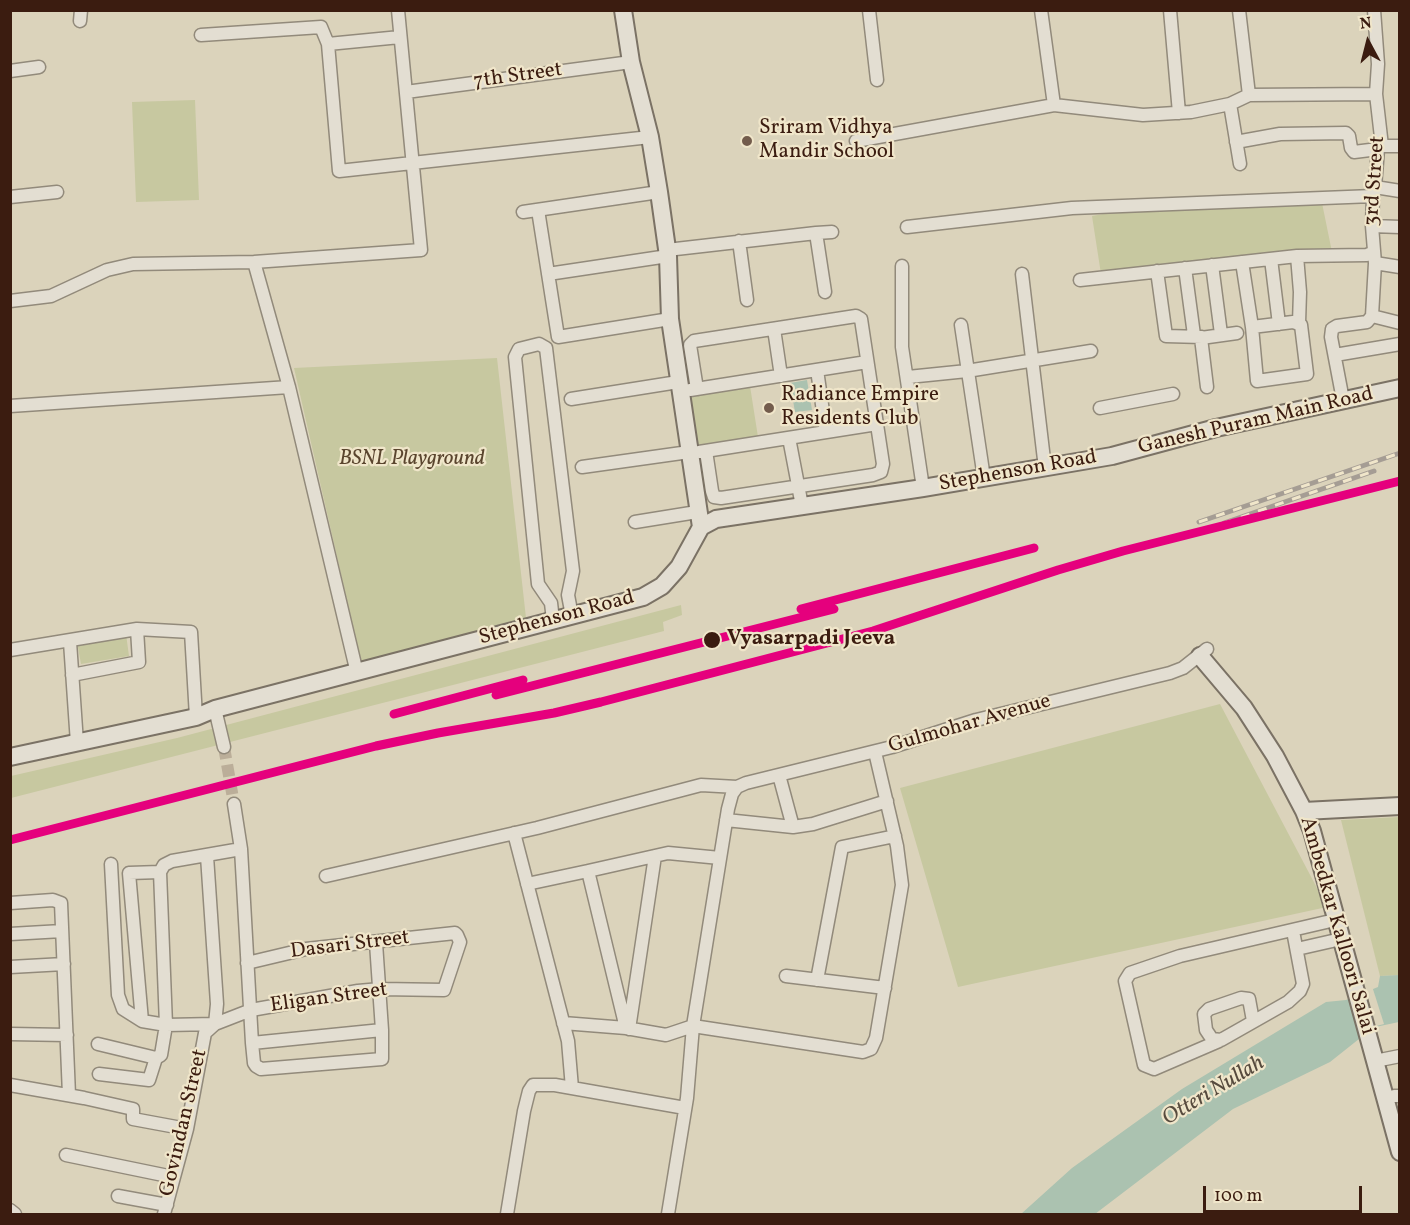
<!DOCTYPE html>
<style>
body{margin:0}
#map{position:relative;width:1410px;height:1225px;overflow:hidden;background:#dbd3bb;font-family:Vollkorn,serif}
canvas{display:block}
.frame{position:absolute;inset:0;border:12px solid #3b1c10;pointer-events:none}
.north{position:absolute;left:1338px;top:12px;width:60px;height:60px;-webkit-text-stroke:4px #f0e6ca;paint-order:stroke;rotate:353deg;font-size:16px;font-weight:700;line-height:24px;text-align:center;color:#3b1c10}
.north::after{content:'';display:block;margin:auto;width:21px;height:27px;background:#3b1c10;clip-path:polygon(50% 0,100% 100%,50% 72%,0 100%)}
.scale{position:absolute;left:1203px;top:1186px;width:159px;height:27px;box-sizing:border-box;border:3px solid #3b1c10;border-top:0;padding-left:8px;font-size:18px;line-height:21px;white-space:nowrap;color:#3b1c10;-webkit-text-stroke:4px #f0e6ca;paint-order:stroke}
</style>
<div id="map">
<canvas width="1410" height="1225"></canvas>
<div class="frame"></div>
<div class="north">N</div>
<div class="scale">100 m</div>
</div>
<script>
const ctx = document.querySelector('canvas').getContext('2d');
ctx.lineJoin = 'round';
function paint(path, color) {
  ctx.fillStyle = color;
  ctx.fill(path, 'evenodd');
}
function poly(rows) {
  const path = new Path2D();
  for (const r of rows) {
    path.moveTo(r[0], r[1]);
    for (let i = 2; i < r.length; i += 2) path.lineTo(r[i], r[i + 1]);
  }
  return path;
}
function stroke(path, color, width, dash) {
  ctx.strokeStyle = color;
  ctx.lineWidth = width;
  ctx.lineCap = dash ? 'butt' : 'round';
  ctx.setLineDash(dash || []);
  ctx.stroke(path);
}
function drawText(font, color, halo, rows, align = 'center') {
  ctx.font = font + ' Vollkorn,serif';
  ctx.lineWidth = 4.5;
  ctx.setLineDash([]);
  ctx.textBaseline = 'middle';
  ctx.strokeStyle = halo;
  ctx.fillStyle = color;
  for (const [text, x, y, turn = 0] of rows) {
    ctx.save();
    ctx.translate(x, y);
    ctx.rotate((+turn || 0) * Math.PI / 180);
    ctx.textAlign = isNaN(turn) ? turn : align;
    if (halo) ctx.strokeText(text, 0, 0);
    ctx.fillText(text, 0, 0);
    ctx.restore();
  }
}
paint(poly([
 [195,100,199,200,136,202,132,102],
 [1322,203,1332,252,1101,274,1092,216,1114,212],
 [497,358,526,618,361,662,294,368],
 [750,386,758,437,697,447,689,395],
 [681,605,682,615,663,622,664,631,11,798,11,776,177,738],
 [126,634,129,656,81,664,77,642],
 [1220,704,1327,907,958,987,900,788],
 [1399,817,1399,975,1380,976,1341,820]
]), '#c7c8a0');
paint(poly([
 [807,380,812,410,795,412,790,383],
 [1399,975,1399,1022,1361,1030,1359,1039,1330,1062,1233,1109,1095,1214,1021,1214,1072,1168,1182,1089,1326,1002,1346,1000,1378,987,1380,976]
]), '#abc2b0');
paint(poly([
 [1372,986,1384,1024,1361,1030,1350,995]
]), '#dbd3bb');
stroke(poly([
 [224,747,234,804]
]), '#bbae99', 12, [12, 6]);
const street = poly([
 [869,10,877,80],
 [1041,10,1054,105],
 [1170,10,1179,113],
 [1239,10,1249,95],
 [80,21,81,10],
 [201,35,321,27,328,44,400,37],
 [328,44,339,171,650,137],
 [10,71,39,67],
 [406,92,631,62],
 [1230,104,1240,164],
 [856,141,1054,105,1143,115,1191,112,1230,104,1249,95,1376,94],
 [1236,142,1280,134,1346,133,1349,136,1351,148,1354,152,1378,149],
 [1382,146,1400,146],
 [1375,187,1400,191],
 [10,197,57,192],
 [538,210,558,337,670,319],
 [523,212,659,192],
 [1372,226,1400,227],
 [907,227,1072,208,1373,196],
 [816,233,832,232],
 [739,241,747,300],
 [667,250,816,233,825,292],
 [1297,256,1300,292,1299,323],
 [1271,259,1279,324],
 [254,262,289,387,357,673],
 [1242,262,1252,327],
 [1375,263,1400,267],
 [1212,265,1221,334],
 [902,266,902,347,923,488],
 [1185,268,1194,335],
 [1157,271,1166,336,1202,337],
 [548,274,668,256],
 [1022,274,1045,468],
 [1080,280,1297,256,1367,255,1374,252],
 [10,301,51,296,107,270,133,264,254,262,421,250,398,10],
 [1372,316,1375,263,1372,226,1373,196,1375,187,1378,149,1382,146,1376,94,1378,64,1374,10],
 [1372,316,1400,323],
 [1293,322,1301,325,1307,374,1257,381,1252,327,1293,322],
 [961,325,984,478],
 [774,329,781,376],
 [1335,355,1400,344],
 [817,370,826,432],
 [908,377,967,371,1091,351],
 [1207,387,1201,338,1237,333],
 [697,389,690,345,694,341,856,316,861,319,883,464,881,472,873,475,721,498,714,497,712,491,706,451],
 [690,390,867,362],
 [571,399,678,382],
 [1343,400,1331,337,1332,329,1337,326,1367,322,1372,316],
 [10,406,289,387],
 [1100,408,1173,394],
 [789,438,802,506],
 [699,452,877,424],
 [582,467,689,452],
 [635,522,697,512],
 [553,620,551,603,538,584,515,357,519,349,539,344,546,348,573,571,568,595,572,616],
 [70,642,77,743],
 [10,650,137,629,191,632,196,717],
 [72,675,139,662,137,629],
 [215,709,224,747],
 [875,752,897,846,902,885,876,1038,871,1049,863,1052,693,1026,728,809,732,794,737,787,746,783,892,747,976,720,1170,673,1183,668,1207,649],
 [779,775,793,827],
 [234,804,241,849,252,1043,254,1063,256,1066,261,1069,382,1059,382,1030,376,943],
 [726,820,793,827,813,824,887,801],
 [514,833,568,1041,572,1088],
 [111,864,118,995,123,1009,142,1021,166,1025,215,1024,251,1010,358,991,380,989,444,990,460,942,457,935,455,933,306,949,247,963],
 [326,876,537,828,701,785,737,787],
 [527,884,588,871],
 [10,903,53,900,61,903,69,1095],
 [10,934,62,931],
 [1297,949,1341,939],
 [10,967,64,964],
 [786,976,885,988],
 [817,980,842,847,895,836],
 [142,1021,129,873,160,872],
 [1253,1021,1249,999,1241,998,1209,1009,1204,1014,1206,1030,1212,1039,1221,1040,1288,1002,1300,991,1303,984,1293,931],
 [563,1023,626,1028],
 [629,1029,655,856],
 [10,1034,67,1035],
 [1219,1041,1154,1069,1144,1065,1125,981,1130,973,1180,956,1335,920],
 [252,1043,382,1030],
 [98,1044,156,1058],
 [1375,1061,1400,1056],
 [99,1074,149,1080,156,1058,161,1055,166,1025,160,872,164,865,172,861,241,849],
 [10,1085,84,1098,133,1109,133,1119,187,1129],
 [1394,1096,1400,1096],
 [66,1155,173,1177],
 [118,1196,167,1205],
 [10,1210,15,1214],
 [164,1214,187,1129,205,1033,215,1024,217,1004,207,856],
 [507,1214,524,1111,529,1091,533,1085,555,1085,685,1108],
 [668,1214,687,1098,693,1026,666,1035,626,1028,588,871,668,853,720,858]
]);
const secondary = poly([
 [623,10,631,62,650,137,659,192,668,256,670,319,701,527],
 [1200,656,1244,708,1275,756,1304,811,1312,831,1400,1152],
 [10,757,196,717,215,709,643,597,662,586,679,567,701,527,716,519,923,488,1112,456,1216,428,1400,388],
 [1304,811,1400,806]
]);
stroke(street, '#928a7b', 15);
stroke(secondary, '#7b7265', 20);
stroke(street, '#e3ded2', 12);
stroke(secondary, '#e3ded2', 16);
const rail = poly([
 [1199,522,1400,453],
 [1224,523,1374,471]
]);
stroke(rail, '#a59d94', 5);
stroke(rail, '#f0e6ca', 3, [9]);
stroke(poly([
 [801,609,1034,548],
 [496,695,834,609],
 [394,714,523,680],
 [10,840,376,746,438,733,554,713,601,702,873,631,1058,570,1123,551,1400,481]
]), '#e5007d', 9);
for (const [x, y, r, color] of [
 [747,141,6,"#735c4c"],
 [769,408,6,"#735c4c"],
 [712,640,9,"#3b1c10"]
]) {
  const dot = new Path2D();
  dot.arc(x, y, r, 0, 2 * Math.PI);
  ctx.fillStyle = color;
  ctx.fill(dot);
  stroke(dot, '#f0e6ca', 2);
}
drawText('21px', '#3b1c10', '#f0e6ca', [
 ["7th Street",518,77,-8],
 ["3rd Street",1376,181,-86],
 ["Ganesh Puram Main Road",1256,422,-13],
 ["Stephenson Road",1018,472,-10],
 ["Stephenson Road",557,619,-15],
 ["Gulmohar Avenue",970,725,-16],
 ["Ambedkar Kalloori Salai",1336,926,74],
 ["Dasari Street",350,946,-7],
 ["Eligan Street",329,999,-8],
 ["Govindan Street",185,1123,-77]
]);
drawText('21px', '#3b1c10', '#f0e6ca', [
 ["Sriram Vidhya",759,129],
 ["Mandir School",759,153],
 ["Radiance Empire",781,396],
 ["Residents Club",781,420]
], 'left');
drawText('italic 21px', '#5a452e', '#f0e6ca', [
 ["BSNL Playground",412,460]
]);
drawText('bold 21px', '#3b1c10', '#f0e6ca', [
 ["Vyasarpadi Jeeva",727,640]
], 'left');
drawText('italic 22px', '#574b3e', '#f0e6ca', [
 ["Otteri Nullah",1214,1092,-31]
]);
</script>
